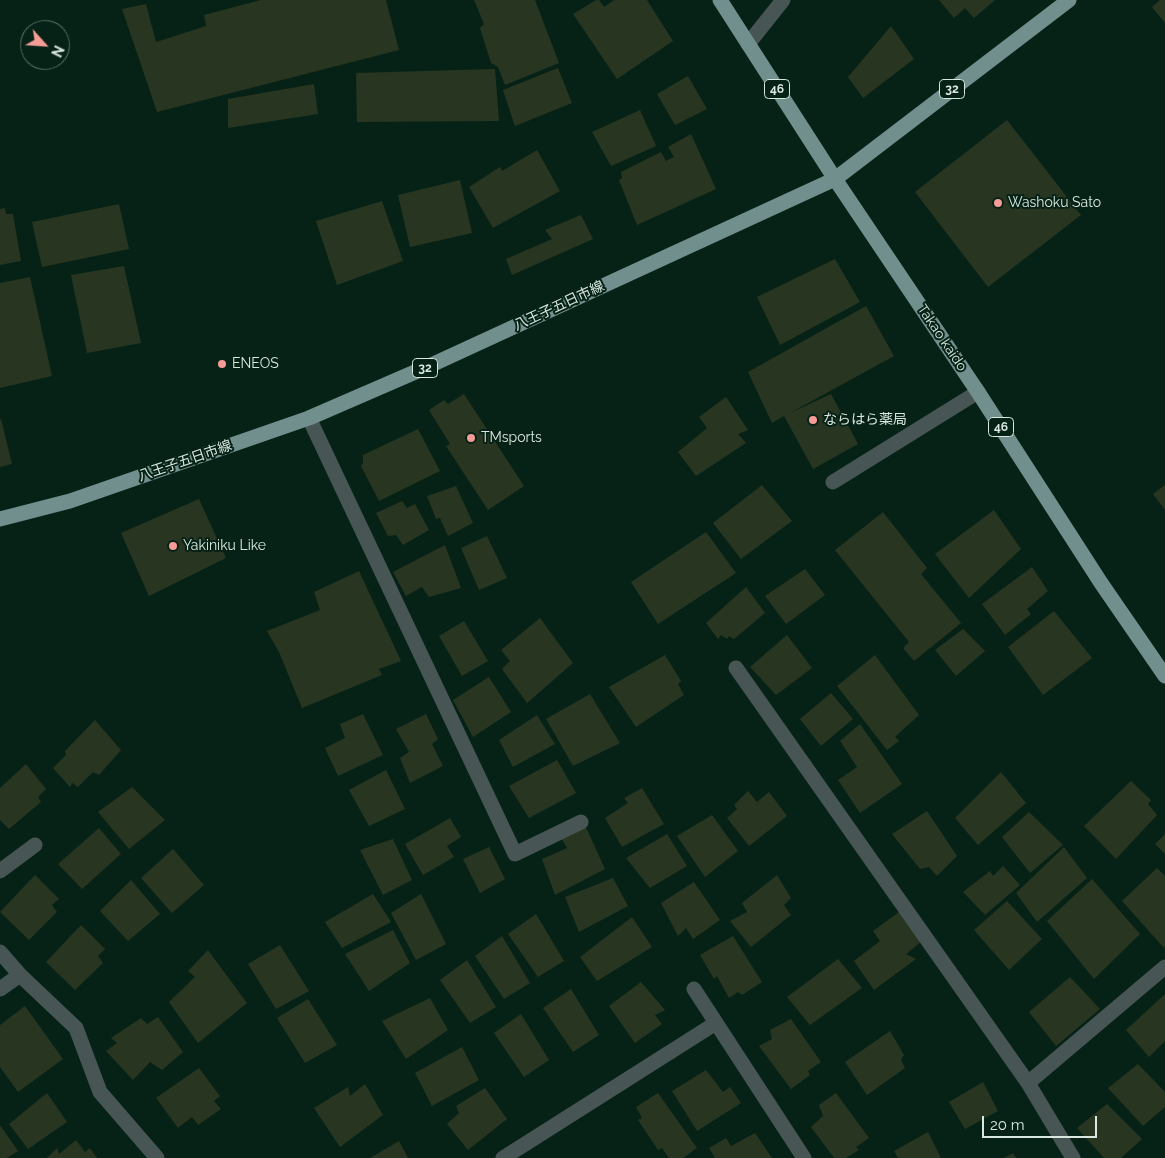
<!DOCTYPE html>
<meta charset="utf-8">
<style>
body{margin:0}
#map{position:relative;width:1165px;height:1158px;overflow:hidden;background:#062216;font-family:Raleway,sans-serif}
canvas{display:block}
.north{position:absolute;left:20px;top:20px;width:50px;height:50px;box-sizing:border-box;background:#062216;border:1px solid #5a7166;border-radius:50%;rotate:116deg;font-size:14px;font-weight:700;line-height:20px;text-align:center;color:#d8e8df}
.north::after{content:'';display:block;margin:auto;width:18px;height:22px;background:#f59c96;clip-path:polygon(50% 0,100% 100%,50% 72%,0 100%)}
.scale{position:absolute;left:982px;top:1116px;width:115px;height:22px;box-sizing:border-box;border:2px solid #d8e8df;border-top:0;padding-left:6px;font-size:15px;line-height:18px;white-space:nowrap;color:#d8e8df;-webkit-text-stroke:4px #062216;paint-order:stroke}
</style>
<div id="map">
<canvas width="1165" height="1158"></canvas>
<div class="north">N</div>
<div class="scale">20 m</div>
</div>
<script>
const ctx = document.querySelector('canvas').getContext('2d');
ctx.lineJoin = 'round';
function paint(path, color) {
  ctx.fillStyle = color;
  ctx.fill(path, 'evenodd');
}
function poly(rows) {
  const path = new Path2D();
  for (const r of rows) {
    path.moveTo(r[0], r[1]);
    for (let i = 2; i < r.length; i += 2) path.lineTo(r[i], r[i + 1]);
  }
  return path;
}
function stroke(path, color, width, dash) {
  ctx.strokeStyle = color;
  ctx.lineWidth = width;
  ctx.lineCap = dash ? 'butt' : 'round';
  ctx.setLineDash(dash || []);
  ctx.stroke(path);
}
function drawText(font, color, halo, rows, align = 'center') {
  ctx.font = font + ' Raleway,"Noto Sans JP",sans-serif';
  ctx.lineWidth = 4;
  ctx.setLineDash([]);
  ctx.textBaseline = 'middle';
  ctx.strokeStyle = halo;
  ctx.fillStyle = color;
  for (const [text, x, y, turn = 0] of rows) {
    ctx.save();
    ctx.translate(x, y);
    ctx.rotate((+turn || 0) * Math.PI / 180);
    ctx.textAlign = isNaN(turn) ? turn : align;
    if (halo) ctx.strokeText(text, 0, 0);
    ctx.fillText(text, 0, 0);
    ctx.restore();
  }
}
paint(poly([
 [261,0,386,0,399,50,157,112,122,9,146,4,156,42,206,26,204,15],
 [474,0,535,0,559,63,505,85,498,67,491,63,480,28,484,24],
 [596,0,599,0,604,7,614,0,647,0,673,41,617,79,573,14],
 [939,0,995,0,974,18,965,8,954,18],
 [1160,0,1165,0,1165,23,1152,7],
 [891,26,914,59,863,98,848,77],
 [558,68,572,103,515,126,503,90],
 [495,69,499,121,357,122,356,73],
 [688,76,707,109,675,125,657,94],
 [314,84,318,114,228,128,228,99],
 [640,110,656,146,611,166,592,132],
 [1007,120,1081,215,988,287,915,192],
 [691,134,716,189,637,225,619,180,622,178,621,172,661,152,666,161,674,157,668,147],
 [537,150,560,191,493,228,469,187,500,167,502,171],
 [460,180,472,233,410,247,398,195],
 [382,201,403,261,337,285,316,221],
 [119,204,129,249,42,267,32,222],
 [5,208,6,214,13,214,21,261,0,265,0,209],
 [581,215,593,239,512,275,506,259,552,239,545,230],
 [835,259,860,302,780,345,757,297],
 [124,266,141,343,87,353,71,275],
 [30,277,52,376,0,388,0,283],
 [866,306,894,356,790,413,831,394,858,444,813,469,784,416,772,423,748,372],
 [464,394,524,486,488,510,446,446,450,444,429,410,444,400,448,404],
 [726,397,748,430,738,434,746,443,696,476,678,452,707,428,699,417],
 [1,419,12,464,0,467,0,420],
 [418,429,440,471,379,501,361,466,363,463,363,455],
 [762,485,792,521,741,559,713,523],
 [1165,485,1165,510,1153,494],
 [456,486,473,523,448,536,440,518,436,519,427,496],
 [199,499,226,558,149,596,121,533],
 [402,501,407,508,415,504,429,530,403,545,396,535,388,536,376,513],
 [994,510,1021,549,969,598,935,554],
 [883,512,927,568,921,574,961,623,914,661,903,648,909,642,835,550],
 [706,532,736,573,658,624,631,582],
 [487,536,507,578,479,590,461,548],
 [445,545,461,588,429,597,422,587,406,596,393,572],
 [1032,567,1048,591,1027,609,1031,614,1005,635,982,604],
 [805,569,825,595,786,624,765,596],
 [359,571,401,661,379,669,382,675,302,708,279,652,267,631,320,610,314,592],
 [746,587,765,613,734,639,729,636,727,639,721,635,718,639,706,623],
 [1054,611,1092,658,1043,695,1008,647],
 [540,618,573,663,527,703,502,669,510,661,501,650],
 [464,621,488,661,462,676,439,636],
 [963,629,985,651,956,676,935,650],
 [787,635,812,668,776,695,750,667],
 [665,655,681,681,678,684,684,695,636,727,609,687],
 [875,655,919,715,895,737,899,741,887,750,837,686],
 [489,677,511,712,473,737,453,700],
 [831,693,853,719,821,746,800,719],
 [590,694,620,743,573,766,546,719],
 [363,714,383,755,338,776,325,748,345,738,340,724],
 [426,714,438,739,432,744,443,766,410,783,400,758,409,752,396,729],
 [537,715,555,744,513,767,499,740],
 [95,720,121,750,99,775,93,772,78,787,72,783,70,787,53,768,66,755,65,751],
 [860,724,902,784,860,813,838,780,857,767,840,741],
 [557,760,576,793,529,818,509,786],
 [26,764,46,789,38,797,41,802,9,829,0,820,0,788],
 [386,770,405,809,369,826,349,790],
 [1001,772,1026,803,978,845,955,818],
 [1131,781,1151,800,1148,804,1157,815,1116,859,1084,826],
 [132,787,165,820,129,849,98,812],
 [642,788,664,824,622,847,605,818,628,803,624,798],
 [748,791,757,802,769,792,787,816,749,846,727,818,737,809,734,805],
 [927,811,957,856,937,876,929,867,920,869,892,834],
 [1029,812,1063,845,1030,873,1002,837],
 [712,815,738,851,705,877,677,836],
 [450,818,461,837,447,846,454,857,423,875,405,844],
 [585,825,605,869,555,895,542,859,567,848,560,836],
 [99,828,121,854,82,889,58,864],
 [667,834,687,866,650,888,626,858],
 [1165,834,1165,854,1155,844],
 [393,839,412,880,383,895,360,850],
 [489,847,505,879,480,893,463,859],
 [1064,847,1087,878,1037,922,1016,893],
 [173,849,204,885,172,913,141,878],
 [1003,866,1020,885,985,915,963,892,990,871,993,876],
 [1157,868,1165,876,1165,946,1164,948,1122,901],
 [35,875,59,899,52,905,57,912,29,940,0,912],
 [777,875,791,898,784,905,791,915,751,947,730,921,747,912,742,903],
 [613,878,628,906,579,932,565,897],
 [1092,879,1140,934,1094,979,1047,921],
 [131,880,160,914,128,941,100,911],
 [694,882,720,920,693,939,686,928,678,936,661,903],
 [373,894,391,922,342,948,325,922],
 [421,894,446,944,416,960,391,913],
 [1007,901,1042,939,1009,970,974,930],
 [899,912,921,942,906,954,916,959,874,990,854,961,880,941,873,931],
 [536,914,564,961,538,977,508,934],
 [632,917,652,947,597,981,580,957],
 [81,925,105,949,98,956,103,963,75,990,46,962],
 [393,930,410,963,369,991,345,954],
 [502,936,530,983,504,999,475,956],
 [733,936,762,982,742,995,738,992,729,998,717,976,714,979,700,955],
 [280,945,309,991,276,1009,248,964],
 [208,950,247,1003,198,1043,169,1002,195,977,188,971],
 [838,959,862,988,810,1025,787,997],
 [467,960,496,1007,470,1023,440,980],
 [1070,977,1100,1009,1056,1046,1029,1012],
 [641,982,665,1010,655,1015,662,1024,635,1043,609,1006],
 [571,989,599,1035,573,1052,543,1008],
 [1165,994,1165,1041,1149,1057,1126,1030],
 [430,998,448,1030,406,1059,382,1021],
 [308,999,337,1045,305,1063,277,1018],
 [25,1006,63,1059,18,1092,0,1067,0,1025],
 [521,1014,549,1060,524,1077,494,1033],
 [158,1017,183,1052,162,1070,150,1062,133,1080,106,1051,117,1043,111,1038,141,1018,147,1024],
 [791,1019,821,1062,808,1071,810,1075,791,1089,759,1046,772,1039,770,1030],
 [890,1031,904,1055,901,1060,905,1068,867,1095,845,1062],
 [462,1047,479,1080,432,1106,415,1073],
 [1138,1064,1165,1092,1165,1107,1143,1126,1108,1088],
 [199,1068,220,1096,214,1101,221,1109,198,1125,192,1117,178,1128,156,1098],
 [706,1070,723,1092,730,1087,741,1103,697,1131,672,1091],
 [983,1082,998,1111,965,1129,949,1102],
 [365,1084,383,1115,340,1147,314,1108,348,1087,350,1096],
 [485,1088,507,1119,468,1150,447,1124,459,1113,456,1106],
 [47,1093,67,1122,28,1149,9,1124],
 [658,1093,697,1148,683,1158,669,1158,662,1148,658,1150,638,1120,642,1118,636,1107],
 [836,1093,869,1138,856,1147,859,1150,846,1158,834,1158,811,1127,823,1116,819,1105],
 [1107,1104,1142,1139,1121,1158,1104,1158,1077,1128],
 [0,1125,18,1151,7,1158,0,1158],
 [928,1132,941,1158,898,1158,894,1151],
 [755,1133,772,1158,715,1158,709,1148,726,1138,731,1146],
 [76,1140,85,1152,90,1148,97,1158,47,1158,57,1148,59,1154],
 [399,1141,408,1158,370,1158],
 [1013,1153,1016,1158,1004,1158]
]), '#283621');
stroke(poly([
 [736,668,1028,1083],
 [1073,1158,1028,1083,1165,967]
]), '#475554', 15);
stroke(poly([
 [748,44,783,0],
 [309,418,515,854,581,822],
 [833,482,978,392],
 [0,871,35,845],
 [0,952,20,975,76,1028,100,1092,157,1158],
 [0,989,20,975],
 [694,989,804,1158],
 [503,1158,716,1023]
]), '#475554', 15);
stroke(poly([
 [720,0,835,179,978,392,1101,583,1165,676],
 [0,519,70,501,309,418,429,366,835,179,1069,0]
]), '#718f8d', 15);
for (const [x, y, r, color] of [
 [998,203,5,"#f59c96"],
 [222,364,5,"#f59c96"],
 [813,420,5,"#f59c96"],
 [471,438,5,"#f59c96"],
 [173,546,5,"#f59c96"]
]) {
  const dot = new Path2D();
  dot.arc(x, y, r, 0, 2 * Math.PI);
  ctx.fillStyle = color;
  ctx.fill(dot);
  stroke(dot, '#062216', 2);
}
for (const [x, y, w] of [
 [777,89,25],
 [952,89,25],
 [425,368,25],
 [1001,427,25]
]) {
  const box = new Path2D();
  box.roundRect(x - w / 2, y - 9.5, w, 19, 4);
  ctx.fillStyle = '#062216';
  ctx.fill(box);
  stroke(box, '#d8e8df', 1);
}
drawText('bold 12px', '#d8e8df', null, [
 ["46",777,89],
 ["32",952,89],
 ["32",425,368],
 ["46",1001,427]
]);
drawText('14px', '#d8e8df', '#062216', [
 ["Washoku Sato",1008,203],
 ["ENEOS",232,364],
 ["ならはら薬局",823,420],
 ["TMsports",481,438],
 ["Yakiniku Like",183,546]
], 'left');
drawText('14px', '#d8e8df', '#062216', [
 ["八王子五日市線",559,306,-25],
 ["Takao kaido",942,338,56],
 ["八王子五日市線",185,461,-19]
]);
</script>
